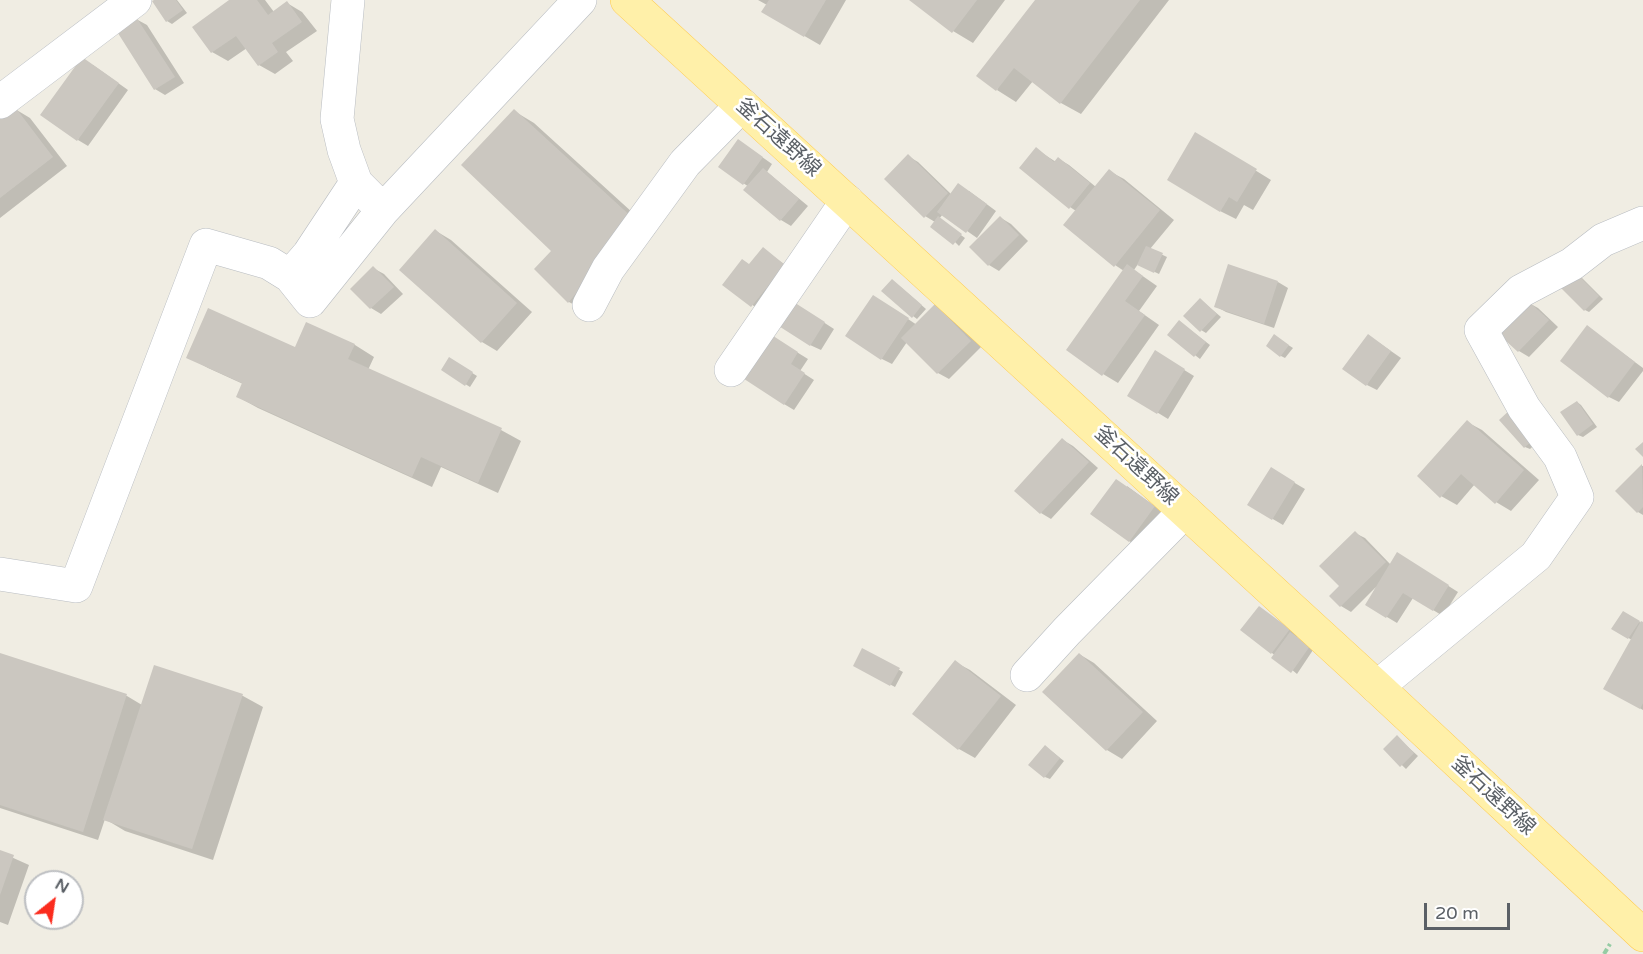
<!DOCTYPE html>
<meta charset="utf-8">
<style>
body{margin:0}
#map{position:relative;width:1643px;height:954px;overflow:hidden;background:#f0ede3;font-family:"Varela Round",sans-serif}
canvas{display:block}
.north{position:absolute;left:24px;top:870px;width:60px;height:60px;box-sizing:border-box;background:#fff;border:2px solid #bdbfc2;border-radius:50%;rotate:30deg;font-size:16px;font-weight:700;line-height:24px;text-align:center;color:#5b6066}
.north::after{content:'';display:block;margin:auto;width:21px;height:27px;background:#fb2c1e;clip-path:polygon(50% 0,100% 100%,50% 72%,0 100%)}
.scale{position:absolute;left:1424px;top:903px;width:86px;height:27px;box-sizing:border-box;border:3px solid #5b6066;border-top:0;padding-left:8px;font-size:18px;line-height:21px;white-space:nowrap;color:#5b6066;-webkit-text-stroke:4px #fff;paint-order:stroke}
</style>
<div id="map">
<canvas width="1643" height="954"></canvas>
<div class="north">N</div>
<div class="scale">20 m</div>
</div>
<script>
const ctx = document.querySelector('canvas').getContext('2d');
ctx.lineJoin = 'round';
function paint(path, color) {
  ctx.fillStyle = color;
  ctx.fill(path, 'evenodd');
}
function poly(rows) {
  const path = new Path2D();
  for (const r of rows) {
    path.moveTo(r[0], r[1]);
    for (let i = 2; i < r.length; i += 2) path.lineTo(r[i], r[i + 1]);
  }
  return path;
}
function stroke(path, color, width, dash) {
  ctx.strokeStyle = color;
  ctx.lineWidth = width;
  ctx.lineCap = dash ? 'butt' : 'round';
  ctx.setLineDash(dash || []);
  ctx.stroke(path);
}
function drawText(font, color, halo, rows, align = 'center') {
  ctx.font = font + ' "Varela Round","Noto Sans JP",sans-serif';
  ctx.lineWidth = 5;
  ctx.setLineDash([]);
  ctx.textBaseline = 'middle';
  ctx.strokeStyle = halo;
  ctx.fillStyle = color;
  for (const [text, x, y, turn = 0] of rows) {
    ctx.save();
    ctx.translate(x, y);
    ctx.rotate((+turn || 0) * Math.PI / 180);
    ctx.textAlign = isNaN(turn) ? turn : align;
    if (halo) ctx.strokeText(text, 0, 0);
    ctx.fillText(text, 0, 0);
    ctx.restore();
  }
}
paint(poly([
 [156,0,177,0,187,13,172,24,167,21],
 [232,0,265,0,274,12,287,3,302,12,317,31,286,52,293,61,275,74,259,65,247,48,228,61,212,52,194,27],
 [758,0,846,0,820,45,763,12,767,5],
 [911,0,1005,0,973,43,953,31],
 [1037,0,1169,0,1081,114,1061,103,1033,81,1016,102,997,90],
 [136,19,147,25,184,83,165,95,155,89],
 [93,65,128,90,88,146,78,140],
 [15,109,30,118,67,166,0,218,0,120],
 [514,111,534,123,655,233,589,313,569,302],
 [1211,143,1271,180,1253,210,1244,205,1236,219,1220,211],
 [748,147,772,164,767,172,808,206,791,226,781,220,749,187,720,167],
 [1036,149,1056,162,1059,159,1069,165,1096,187,1109,171,1124,179,1174,220,1150,249,1167,257,1159,274,1138,264,1134,270,1157,286,1139,311,1159,325,1118,383,1103,374,1124,271,1115,265,1076,211,1070,207],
 [908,156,918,162,952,195,969,191,996,211,977,238,943,214,939,219,965,238,959,246,935,222,925,216],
 [1001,218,1011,224,1028,241,999,271,989,265],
 [436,231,451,240,532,312,497,351,482,342],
 [763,249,795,272,762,312,724,284,750,265],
 [373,268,384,274,403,294,381,314,371,308,352,289],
 [1575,271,1603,299,1589,312,1585,310],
 [1278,282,1288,288,1274,328,1226,312,1215,306],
 [897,284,926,309,917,319,913,316],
 [1201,300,1221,317,1206,333,1201,330],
 [1527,302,1538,308,1558,327,1529,357,1519,351,1499,332],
 [884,303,917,325,936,306,946,312,981,347,949,379,938,373,907,342,892,364,882,359],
 [800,307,834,329,821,350,810,345],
 [1180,322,1210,345,1200,359,1169,335],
 [307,324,355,345,374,357,368,370,501,430,521,441,498,493,441,467,432,487,258,408,238,397,243,384,208,368,188,357,296,349],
 [1587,327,1643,368,1643,371,1619,402,1609,397],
 [774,338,808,359,800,371,814,380,794,410,784,404],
 [1279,339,1293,348,1285,358,1281,356],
 [1378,342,1401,358,1377,390,1367,385],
 [1155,352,1194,376,1168,419,1129,395],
 [450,359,477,376,470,387,443,370],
 [1577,402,1581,405,1597,427,1583,437,1578,435],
 [1501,420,1541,439,1530,449,1525,447],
 [1467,422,1482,430,1539,480,1511,511,1496,502,1475,484,1457,505,1441,496],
 [1063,440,1073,446,1098,468,1051,519,1041,513],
 [1642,466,1643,466,1643,515,1638,512],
 [1271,469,1305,489,1283,525,1249,505],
 [1127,486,1164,513,1140,547,1129,541],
 [1355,533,1365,538,1391,565,1398,554,1458,592,1443,616,1413,598,1397,623,1367,605,1376,587,1351,612,1341,606,1341,586],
 [1259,608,1299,636,1297,638,1313,650,1297,674,1272,653],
 [1623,613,1643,624,1643,710,1605,688,1632,640,1613,629],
 [863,650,903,672,895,687,855,666],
 [1079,654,1094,663,1157,721,1122,759,1107,750],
 [0,655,127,696,142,705,155,667,243,696,263,707,213,860,125,831,105,819,98,840,0,808],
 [955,662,970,670,1016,705,975,758,959,749,914,713],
 [1397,737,1418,756,1406,769,1385,749],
 [1050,750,1064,761,1050,779,1045,777],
 [0,852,29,865,8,925,0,922]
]), '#0003');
paint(poly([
 [154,0,176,0,183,10,166,22,152,1],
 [229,0,257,0,268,15,287,1,302,22,272,43,278,52,258,66,236,36,211,53,192,27],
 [769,0,826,0,804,37,761,12],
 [909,0,977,0,952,33],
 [1035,0,1140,0,1060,104,1014,68,996,91,976,76],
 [136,17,175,77,154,90,116,30],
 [82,57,119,83,77,141,40,115],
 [15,107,53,157,0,198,0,118],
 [514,109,636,221,568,303,534,269,551,251,461,165],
 [1195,132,1257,169,1237,202,1229,197,1220,212,1167,180],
 [738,139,763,157,743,185,718,167],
 [1036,147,1054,162,1058,157,1090,183,1069,209,1019,168],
 [908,154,948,193,924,218,884,179],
 [763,168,799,199,780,221,743,190],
 [1109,169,1160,210,1114,267,1063,225],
 [958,183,987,204,966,233,937,212],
 [938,216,962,234,953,245,930,227],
 [1000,216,1019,235,988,266,969,247],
 [435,229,517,303,481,343,399,270],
 [1146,246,1163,253,1154,273,1137,265],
 [763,247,785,265,751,307,722,285,742,259,749,264],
 [1127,264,1143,276,1125,301,1145,315,1102,376,1066,350],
 [1228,264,1278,281,1264,324,1214,307],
 [373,266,394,287,370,309,350,289],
 [1570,267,1599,296,1584,311,1555,282],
 [892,279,922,305,912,318,881,291],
 [873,295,909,318,881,360,845,336],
 [1200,298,1217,314,1200,332,1183,316],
 [789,299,825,322,810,346,774,323],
 [1527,300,1549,320,1518,352,1496,332],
 [935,304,971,341,937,374,901,338],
 [208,308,295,347,306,322,355,344,348,359,502,428,478,483,421,457,412,477,236,397,242,383,186,358],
 [1179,320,1206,342,1194,357,1167,335],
 [1587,325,1635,362,1608,398,1560,361],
 [764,330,798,352,791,364,805,373,784,405,735,373],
 [1274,334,1289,345,1280,357,1266,346],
 [1368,334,1391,351,1366,386,1342,369],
 [1155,350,1185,369,1157,414,1127,396],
 [449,357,473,372,465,386,441,370],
 [1577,401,1593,424,1577,436,1560,412],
 [1512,408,1537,436,1524,448,1499,420],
 [1467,420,1524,470,1495,504,1461,474,1440,498,1417,476],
 [1062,438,1089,462,1040,514,1014,491],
 [1643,442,1643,457,1635,449],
 [1642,464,1643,507,1637,513,1615,491],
 [1271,467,1295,482,1272,520,1247,505],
 [1116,479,1155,506,1129,542,1090,514],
 [1355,531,1386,562,1340,607,1329,596,1339,586,1319,566],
 [1397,552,1449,585,1433,611,1403,593,1386,618,1365,605],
 [1259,606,1290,629,1271,654,1240,630],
 [1623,611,1640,621,1628,639,1611,629],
 [1641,621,1643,622,1643,703,1640,709,1603,689],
 [1290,632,1310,646,1291,673,1271,658],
 [862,648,900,668,890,686,853,666],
 [0,653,127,694,83,832,0,805],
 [1079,653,1143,712,1106,751,1042,692],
 [955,660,1001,696,958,750,912,714],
 [154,665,243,694,192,849,103,820],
 [1397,735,1414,753,1400,767,1383,749],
 [1045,745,1060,758,1044,778,1028,765],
 [0,850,14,855,0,895]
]), '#cbc7c0');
const street = poly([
 [356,183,383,210,580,0],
 [290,276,310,301,383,210],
 [589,305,608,269,685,163,742,105],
 [731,370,847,201],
 [0,574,76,586,206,245,269,263,290,276,309,254,356,183,344,150,337,119,348,0],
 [1027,675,1067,631,1185,511],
 [1377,687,1536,556,1577,497,1560,457,1524,408,1481,330,1521,291,1572,264,1603,240,1643,223]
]);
const secondary = poly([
 [0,102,135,0]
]);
const primary = poly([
 [627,0,1377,687,1643,935]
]);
stroke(street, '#b8bcc1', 34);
stroke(secondary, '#b9bdc3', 34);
stroke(primary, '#ffca4d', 34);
stroke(poly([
 [1604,954,1610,944]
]), '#95cca4', 4, [6, 3]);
stroke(street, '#fff', 33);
stroke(secondary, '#fff', 33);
stroke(primary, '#fff0a9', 33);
drawText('21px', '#5b6066', '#fff', [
 ["釜石遠野線",778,138,42],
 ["釜石遠野線",1136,466,43],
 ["釜石遠野線",1493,796,43]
]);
</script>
